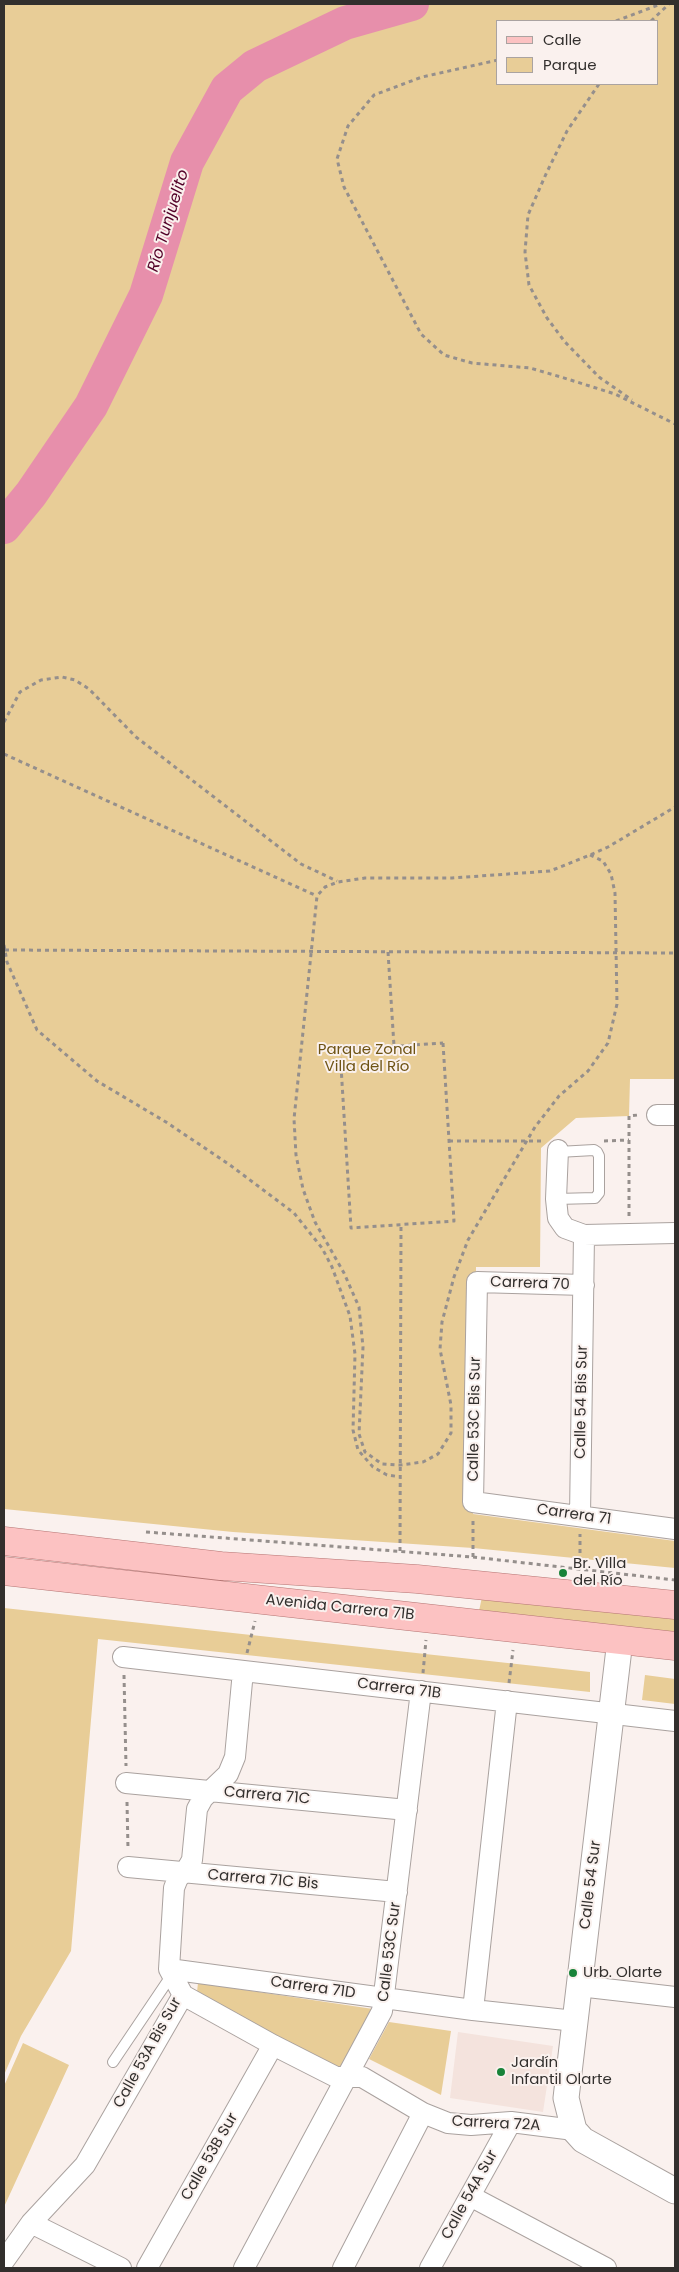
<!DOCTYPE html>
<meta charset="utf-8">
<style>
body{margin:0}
#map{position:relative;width:679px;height:2272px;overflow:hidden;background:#faf1ee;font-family:Poppins,sans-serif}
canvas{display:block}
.frame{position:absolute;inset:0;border:5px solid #322f2d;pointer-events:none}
.legend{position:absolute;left:496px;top:20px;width:162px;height:65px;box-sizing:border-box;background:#faf1ee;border:1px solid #aaa3a1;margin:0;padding:6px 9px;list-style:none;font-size:15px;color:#322f2d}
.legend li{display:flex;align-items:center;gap:10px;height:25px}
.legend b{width:25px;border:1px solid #aaa3a1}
</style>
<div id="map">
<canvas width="679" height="2272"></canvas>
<div class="frame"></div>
<ul class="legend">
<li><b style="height:6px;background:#fcc2c2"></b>Calle</li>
<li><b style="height:14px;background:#e8cd97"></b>Parque</li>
</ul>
</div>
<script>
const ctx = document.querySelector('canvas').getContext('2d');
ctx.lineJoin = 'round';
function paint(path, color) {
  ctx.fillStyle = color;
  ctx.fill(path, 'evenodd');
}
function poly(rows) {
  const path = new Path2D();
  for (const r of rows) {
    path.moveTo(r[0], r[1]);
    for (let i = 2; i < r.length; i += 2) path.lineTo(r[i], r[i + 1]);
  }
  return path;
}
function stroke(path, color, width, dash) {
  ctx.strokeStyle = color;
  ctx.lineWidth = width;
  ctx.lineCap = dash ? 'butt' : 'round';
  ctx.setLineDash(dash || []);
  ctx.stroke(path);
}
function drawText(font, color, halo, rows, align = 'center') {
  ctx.font = font + ' Poppins,sans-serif';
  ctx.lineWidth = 4;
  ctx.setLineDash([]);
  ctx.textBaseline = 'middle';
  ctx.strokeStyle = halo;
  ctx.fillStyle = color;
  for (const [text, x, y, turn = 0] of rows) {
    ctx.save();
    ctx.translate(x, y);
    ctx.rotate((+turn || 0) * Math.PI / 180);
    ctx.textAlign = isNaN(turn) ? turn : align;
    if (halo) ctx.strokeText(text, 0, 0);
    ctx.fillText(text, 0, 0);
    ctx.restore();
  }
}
paint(poly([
 [458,2032,553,2046,543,2112,450,2098]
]), '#f4e3dd');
paint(poly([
 [4,4,675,4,675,1079,630,1079,629,1116,576,1118,541,1148,540,1267,476,1267,473,1514,675,1541,675,1568,473,1548,233,1532,4,1509],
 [498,21,658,21,658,84,498,84],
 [482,1597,675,1614,675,1633,479,1611],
 [4,1608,590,1672,590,1692,98,1639,71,1951,21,2036,4,2075],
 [645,1675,675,1679,675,1704,642,1700],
 [198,1983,373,2009,338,2074,197,1992],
 [389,2022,451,2031,441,2095,369,2059],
 [23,2043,69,2065,4,2207,4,2086]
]), '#e8cd97');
stroke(poly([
 [4,527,31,494,91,406,146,295,187,162,227,89,255,66,345,23,412,4]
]), '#e78fab', 34);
const service = poly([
 [556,1199,595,1198,599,1193,599,1156,597,1152,594,1150,558,1152],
 [113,2062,171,1976]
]);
const minor = poly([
 [657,1115,675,1115],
 [558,1150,556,1199,558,1218,565,1228,584,1235,675,1233],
 [584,1285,477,1282,473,1502,675,1529],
 [580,1516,584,1235],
 [123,1657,675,1721],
 [126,1783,407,1810],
 [128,1867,397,1892],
 [169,1969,473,2010,575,2021],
 [579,1986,675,1997],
 [183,1995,273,2045,336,2077,362,2077,423,2113,448,2123,471,2125,511,2122,574,2130],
 [473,2010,507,1701],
 [470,2196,606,2268],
 [31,2223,121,2268],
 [4,2261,31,2223,85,2165,183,1995,169,1969,174,1888,178,1878,185,1872,192,1860,197,1809,203,1798,228,1774,235,1757,243,1671],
 [147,2268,273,2045],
 [244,2268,382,2011,421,1691],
 [343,2268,423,2113],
 [430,2268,511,2122]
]);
const tertiary = poly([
 [620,1640,566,2098,574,2130,583,2140,675,2191]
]);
const primary = poly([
 [4,1541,221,1566,417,1579,675,1605],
 [4,1571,675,1646]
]);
stroke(service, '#aaa29f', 12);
stroke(minor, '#aaa29f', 22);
stroke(tertiary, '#aaa29f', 27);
stroke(primary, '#b47573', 29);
stroke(poly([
 [616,21,661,4],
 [651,21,669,4],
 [498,60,422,77,374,95,348,126,337,159,344,187,421,334,444,355,472,363,530,368,561,377,615,394,675,424],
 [599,84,567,131,546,174,528,215,525,252,529,285,547,318,565,342,599,377,632,400],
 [4,722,20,692,41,680,62,677,75,680,89,689,136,737,301,864,337,881],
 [4,754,317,896],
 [590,855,603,861,611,874,615,893,617,1004,608,1043,588,1071,559,1096,535,1127,468,1240,454,1277,442,1322,440,1349,451,1405,451,1433,438,1454,423,1462,400,1465,382,1464,365,1452,359,1434,363,1347,359,1307,344,1273,315,1222,303,1189,296,1155,294,1119,317,896,325,887,338,882,365,878,452,878,550,871,590,855,608,847,675,807],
 [4,945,7,962,37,1030,97,1081,166,1122,230,1165,294,1213,322,1248,332,1267,350,1316,355,1354,353,1430,358,1450,373,1467,387,1475,401,1477],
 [5,950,675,953],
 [388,952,394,1046],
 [443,1043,454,1221,351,1228,340,1050,443,1043],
 [449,1141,543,1141],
 [604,1141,629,1140],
 [629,1216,629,1116,638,1115],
 [146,1532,473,1557,675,1580],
 [400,1551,401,1224],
 [473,1557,473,1520],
 [580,1569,580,1534],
 [247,1653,255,1621],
 [423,1673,426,1640],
 [124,1675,126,1766],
 [509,1683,513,1650],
 [127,1802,128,1849]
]), '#958f8c', 3, [4, 4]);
stroke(service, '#fff', 10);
stroke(minor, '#fff', 20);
stroke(tertiary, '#fff', 25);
stroke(primary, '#fcc2c2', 28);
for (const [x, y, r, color] of [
 [563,1573,5,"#188339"],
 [573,1973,5,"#188339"],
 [501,2072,5,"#188339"]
]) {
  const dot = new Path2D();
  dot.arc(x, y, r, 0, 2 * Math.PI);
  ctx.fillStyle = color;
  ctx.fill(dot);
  stroke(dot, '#faf1ee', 2);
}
drawText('15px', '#6e5314', '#faf1ee', [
 ["Parque Zonal",367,1050],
 ["Villa del Río",367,1067]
]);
drawText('15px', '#322f2d', '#faf1ee', [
 ["Carrera 70",530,1284,2],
 ["Calle 54 Bis Sur",582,1402,-89],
 ["Calle 53C Bis Sur",475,1419,-89],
 ["Carrera 71",574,1515,8],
 ["Avenida Carrera 71B",340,1608,6],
 ["Carrera 71B",399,1689,7],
 ["Carrera 71C",267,1796,5],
 ["Carrera 71C Bis",263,1880,5],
 ["Calle 54 Sur",591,1885,-83],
 ["Calle 53C Sur",390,1952,-83],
 ["Carrera 71D",313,1988,8],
 ["Calle 53A Bis Sur",148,2053,-61],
 ["Carrera 72A",496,2124,3],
 ["Calle 53B Sur",210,2157,-60],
 ["Calle 54A Sur",470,2195,-61]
]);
drawText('15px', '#322f2d', '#faf1ee', [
 ["Br. Villa",573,1564],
 ["del Río",573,1581],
 ["Urb. Olarte",583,1973],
 ["Jardín",511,2063],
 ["Infantil Olarte",511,2080]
], 'left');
drawText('italic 16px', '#520128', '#faf1ee', [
 ["Río Tunjuelito",169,221,-73]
]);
</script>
